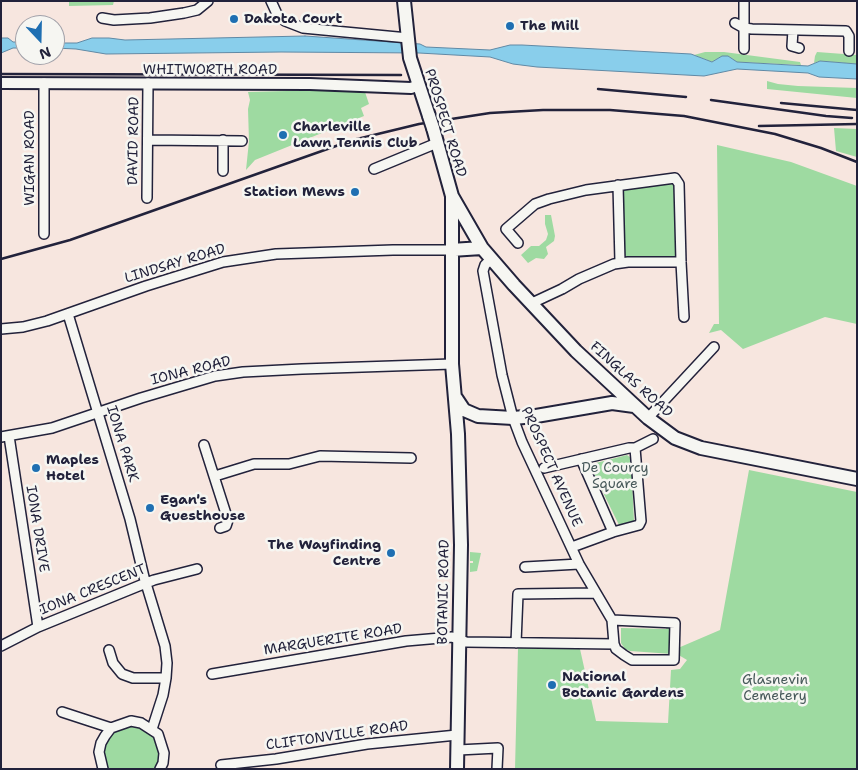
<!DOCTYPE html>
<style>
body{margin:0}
#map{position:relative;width:858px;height:770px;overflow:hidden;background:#f7e6df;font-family:"Shantell Sans",sans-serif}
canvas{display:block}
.frame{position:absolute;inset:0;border:2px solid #22223b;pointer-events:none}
.north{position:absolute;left:15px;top:15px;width:50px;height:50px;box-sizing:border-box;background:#f6f6f2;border:1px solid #a1a1a9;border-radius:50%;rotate:159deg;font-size:14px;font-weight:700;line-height:20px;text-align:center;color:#22223b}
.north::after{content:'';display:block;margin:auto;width:18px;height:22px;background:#1f6fb2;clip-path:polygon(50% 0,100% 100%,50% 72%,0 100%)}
</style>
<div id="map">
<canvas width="858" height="770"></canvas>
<div class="frame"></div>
<div class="north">N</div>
</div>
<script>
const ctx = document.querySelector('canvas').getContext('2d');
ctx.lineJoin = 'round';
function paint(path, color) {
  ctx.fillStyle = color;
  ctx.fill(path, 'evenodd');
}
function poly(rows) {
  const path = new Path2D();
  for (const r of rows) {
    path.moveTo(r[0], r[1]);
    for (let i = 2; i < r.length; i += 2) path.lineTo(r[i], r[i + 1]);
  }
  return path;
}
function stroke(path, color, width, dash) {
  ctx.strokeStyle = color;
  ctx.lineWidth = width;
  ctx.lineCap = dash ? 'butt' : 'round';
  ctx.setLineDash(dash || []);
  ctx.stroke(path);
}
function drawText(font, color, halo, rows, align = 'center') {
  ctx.font = font + ' "Shantell Sans",sans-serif';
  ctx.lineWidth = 5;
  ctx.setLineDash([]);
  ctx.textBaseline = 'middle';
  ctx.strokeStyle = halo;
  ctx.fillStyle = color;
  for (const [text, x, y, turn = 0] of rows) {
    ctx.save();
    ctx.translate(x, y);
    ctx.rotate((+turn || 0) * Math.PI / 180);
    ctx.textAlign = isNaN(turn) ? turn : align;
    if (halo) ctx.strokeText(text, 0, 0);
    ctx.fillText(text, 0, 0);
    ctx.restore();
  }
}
paint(poly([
 [69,1,114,1,113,5,69,6],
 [705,52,724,52,800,62,801,65,737,62,728,56,722,56,712,62,694,55],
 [817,52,857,55,857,64,820,61,814,63,815,56],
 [767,81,778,84,798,86,857,88,857,98,767,89],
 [364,89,369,104,361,108,364,116,255,160,246,170,249,141,248,109,250,100,248,92],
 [834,128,857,129,857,157,836,151],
 [717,145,791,162,857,186,857,324,825,317,743,349,721,330,709,333,714,324,719,324],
 [675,183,678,258,627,257,624,254,622,188],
 [545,215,551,215,555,236,554,241,546,247,548,254,544,259,536,258,528,263,521,255,531,246,539,246,546,240,548,234,545,224],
 [627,455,631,458,634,521,619,525,592,470,592,464],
 [749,470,857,492,857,769,515,769,518,648,580,649,596,721,668,723,671,670,680,669,687,660,677,654,678,648,720,630],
 [470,552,481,553,477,571,470,572,470,563,473,563,473,561,470,561],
 [667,626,673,626,672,654,630,651,625,649,621,643,621,628,666,629],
 [134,725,143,727,150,732,157,739,160,749,160,758,156,769,108,769,104,762,103,753,105,744,110,736,116,730,125,726]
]), '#9edaa1');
const water = poly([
 [305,36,420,44,426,47,490,50,510,45,522,45,691,54,712,62,722,56,728,56,737,62,808,66,820,61,845,63,857,64,857,79,819,77,808,73,737,69,704,76,537,67,513,64,490,57,419,53,281,52,106,54,76,49,55,48,55,43,77,43,92,38,109,38,125,40,305,36],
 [1,38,8,38,13,42,25,42,25,48,13,48,1,53,1,38]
]);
paint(water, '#89ceeb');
stroke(water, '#6089a5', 1);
const minor = poly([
 [271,1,277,14,285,21,303,28,408,38],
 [102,18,114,20,150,18,184,13,197,10,208,1],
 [735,23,744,28,752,29,846,31,849,36,849,51],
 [793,30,792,46,799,48],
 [744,49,744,1],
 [148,140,242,141],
 [374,169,437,143],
 [223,171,223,140],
 [618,185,620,262],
 [147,198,148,83],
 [44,234,44,83],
 [518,243,506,229,535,204,549,199,586,190,675,178,679,184,681,262,684,317],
 [491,259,485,265,483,271,502,375,513,418,522,442,579,564,612,620],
 [532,303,562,289,579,279,614,264,628,262,681,262],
 [68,314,130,519,144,577,165,646,167,663,166,678,163,695,152,729],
 [1,329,23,327,47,321,146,286,223,262,276,254,393,250,451,250],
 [648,418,714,347],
 [9,436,38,627],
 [1,437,52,428,141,398,215,376,243,372,302,369,452,364],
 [204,445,228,520,226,526,220,528],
 [635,448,653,439],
 [581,459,613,532],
 [544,468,629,448,635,448,641,521,639,525,613,532,572,547],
 [215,476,254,464,289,464,320,456,411,458],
 [525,567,579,564],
 [612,620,675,623,674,660,632,660,624,655,616,649,614,644,612,620],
 [516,643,518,594,595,593],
 [1,646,38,627,141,585,154,580,197,569],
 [109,650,113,663,122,674,133,678,166,678],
 [212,674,406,641,452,637,466,642,614,644],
 [62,712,111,728],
 [458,750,498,748,497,769],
 [221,765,276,759,367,744,457,735],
 [103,769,99,752,101,743,105,736,111,728,131,721,141,723,158,734,164,753,163,763,160,769]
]);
const tertiary = poly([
 [1,83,310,84,411,88,419,85]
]);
const secondary = poly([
 [404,1,410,58,429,116],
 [433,128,452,196,482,248,514,285,576,351,648,418,675,438,701,448,857,479],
 [452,196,452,364,458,434,461,545,457,769],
 [451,250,482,248],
 [456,398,464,410,478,416,513,418,536,416,612,403,634,406]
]);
stroke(minor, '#22223b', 12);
stroke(tertiary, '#22223b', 14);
stroke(secondary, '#22223b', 16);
stroke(minor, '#f6f6f2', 9);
stroke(tertiary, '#f6f6f2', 10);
stroke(secondary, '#f6f6f2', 12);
stroke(poly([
 [1,74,401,75],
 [598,89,686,97],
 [711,100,826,116,852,118],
 [781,103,857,110],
 [759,126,857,124],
 [1,259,70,240,353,140,419,124,490,113,543,110,610,110,684,116,775,134,821,148,857,162]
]), '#22223b', 2.5);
const secondaryBridge = poly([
 [429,116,433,128]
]);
stroke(secondaryBridge, '#22223b', 16, []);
stroke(secondaryBridge, '#f6f6f2', 12);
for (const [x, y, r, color] of [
 [234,19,5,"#1f6fb2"],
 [510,26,5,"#1f6fb2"],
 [283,135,5,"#1f6fb2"],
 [355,192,5,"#1f6fb2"],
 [36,468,5,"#1f6fb2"],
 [150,508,5,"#1f6fb2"],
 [391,553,5,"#1f6fb2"],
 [552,685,5,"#1f6fb2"]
]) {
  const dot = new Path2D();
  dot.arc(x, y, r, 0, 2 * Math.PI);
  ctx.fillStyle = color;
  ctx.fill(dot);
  stroke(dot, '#f6f6f2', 2);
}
drawText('bold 14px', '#22223b', '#f6f6f2', [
 ["Dakota Court",244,19],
 ["The Mill",520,26],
 ["Charleville",293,127],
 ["Lawn Tennis Club",293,143],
 ["Station Mews",345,192,"right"],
 ["Maples",46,460],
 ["Hotel",46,476],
 ["Egan's",160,500],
 ["Guesthouse",160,516],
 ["The Wayfinding",381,545,"right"],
 ["Centre",381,561,"right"],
 ["National",562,677],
 ["Botanic Gardens",562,693]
], 'left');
drawText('14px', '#22223b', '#f6f6f2', [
 ["WHITWORTH ROAD",210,70],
 ["PROSPECT ROAD",445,123,73],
 ["DAVID ROAD",134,141,-89],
 ["WIGAN ROAD",30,158,-90],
 ["LINDSAY ROAD",175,264,-17],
 ["IONA ROAD",191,371,-14],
 ["FINGLAS ROAD",631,380,42],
 ["IONA PARK",122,444,73],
 ["PROSPECT AVENUE",551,467,66],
 ["IONA DRIVE",37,529,81],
 ["IONA CRESCENT",93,590,-22],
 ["BOTANIC ROAD",444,592,-89],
 ["MARGUERITE ROAD",333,640,-9],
 ["CLIFTONVILLE ROAD",337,736,-8]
]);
drawText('14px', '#47595a', '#f6f6f2', [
 ["De Courcy",615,468],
 ["Square",615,484],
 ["Glasnevin",775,680],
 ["Cemetery",775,696]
]);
</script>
